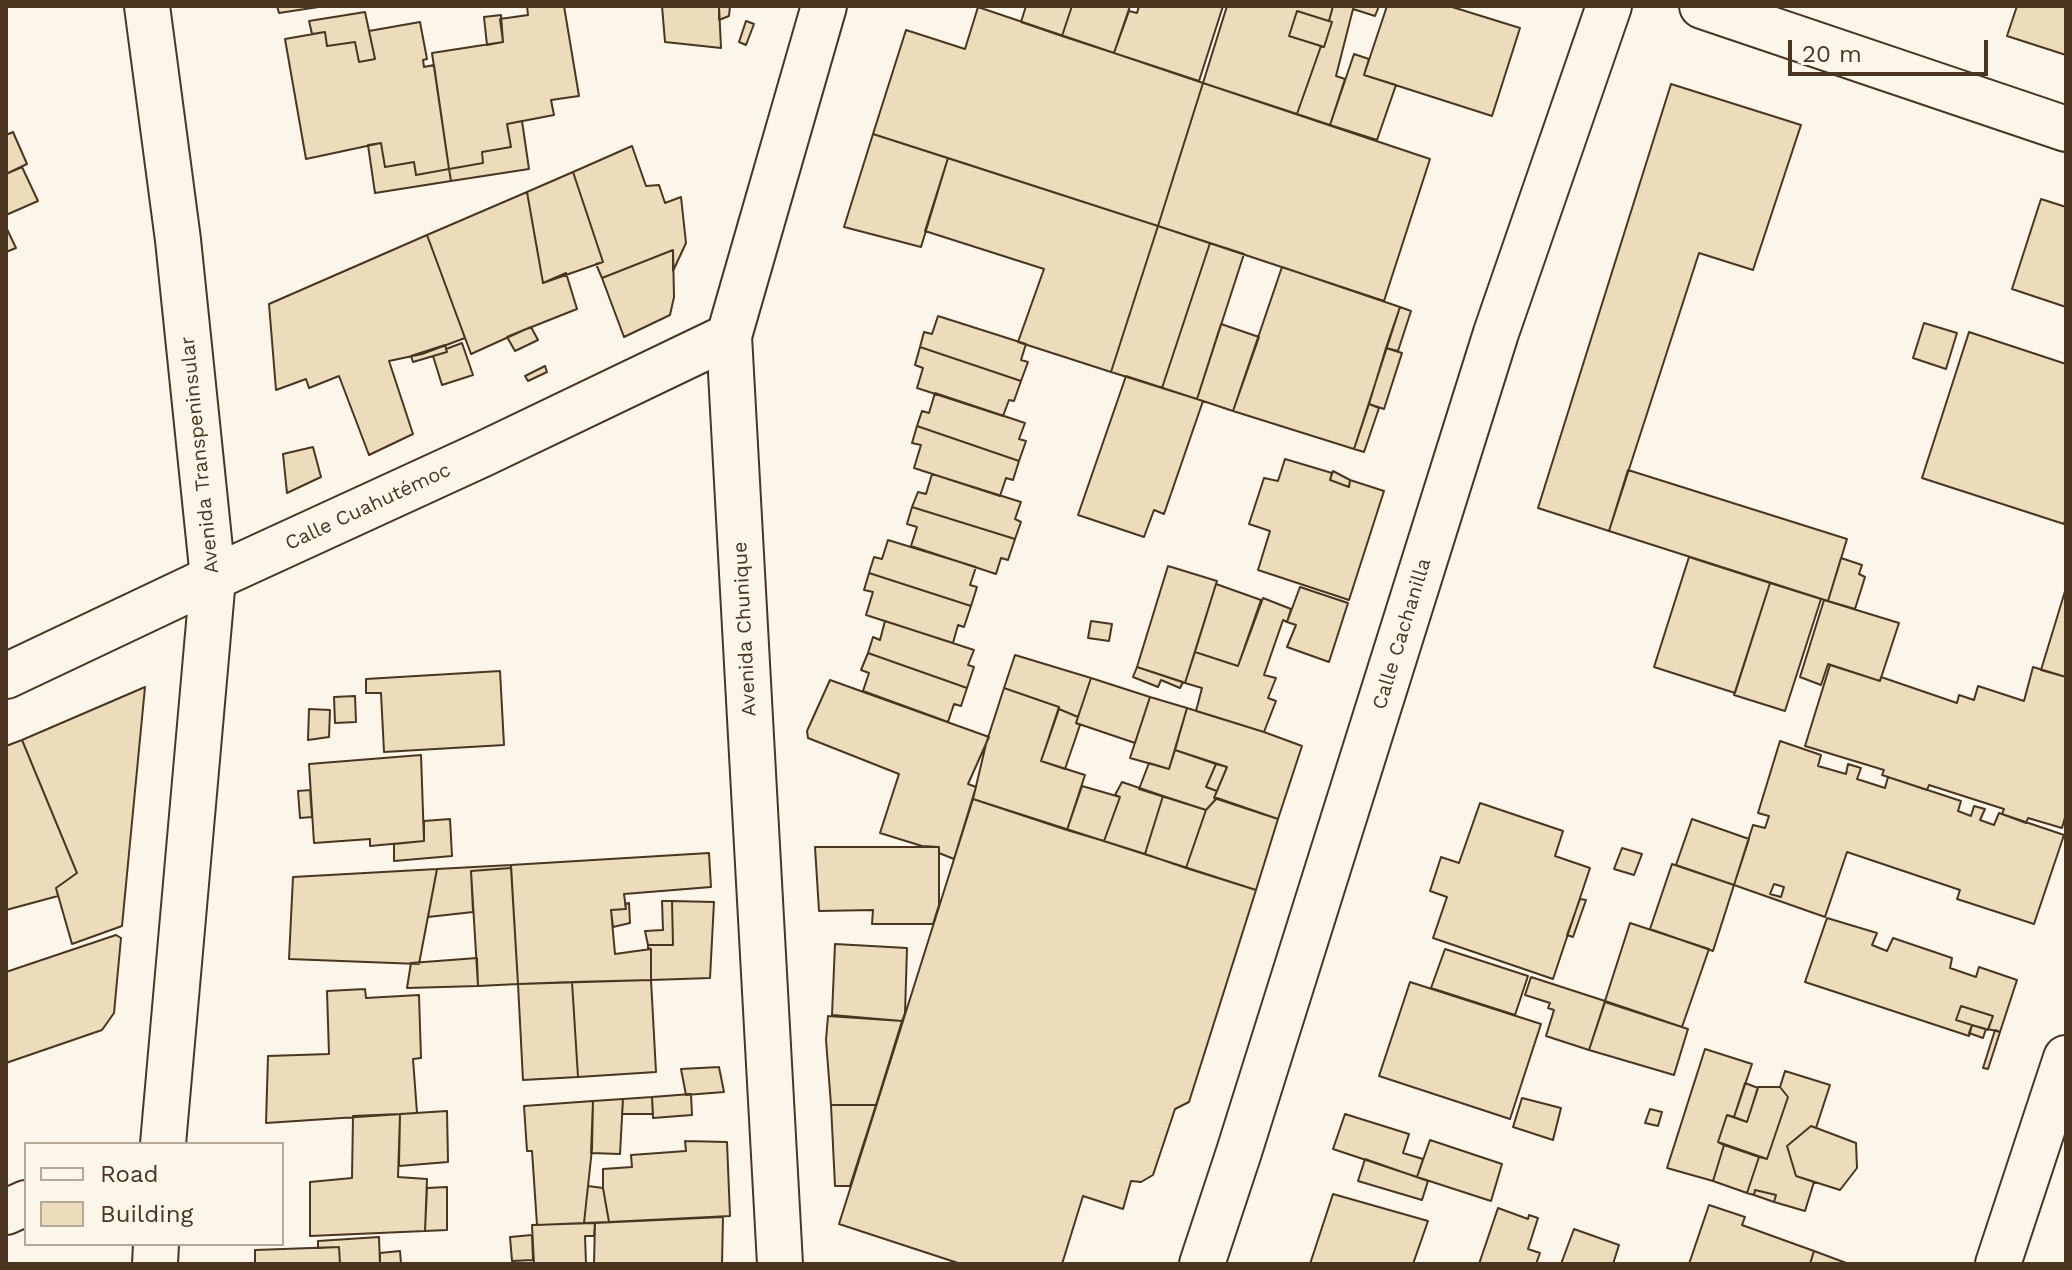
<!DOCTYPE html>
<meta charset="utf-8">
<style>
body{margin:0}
#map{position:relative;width:2072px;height:1270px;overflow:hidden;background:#fbf6e9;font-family:"Work Sans",sans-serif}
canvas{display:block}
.frame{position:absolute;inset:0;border:8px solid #4a3520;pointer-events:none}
.legend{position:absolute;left:24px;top:1142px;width:260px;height:104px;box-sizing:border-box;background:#fbf6e9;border:2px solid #b4a999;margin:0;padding:10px 14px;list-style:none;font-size:24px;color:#4a3520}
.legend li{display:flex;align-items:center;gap:16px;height:40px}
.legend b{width:40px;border:2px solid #b4a999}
.scale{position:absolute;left:1788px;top:40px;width:200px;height:36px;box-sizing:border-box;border:4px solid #4a3520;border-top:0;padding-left:10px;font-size:24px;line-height:28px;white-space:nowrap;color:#4a3520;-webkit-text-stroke:6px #fbf6e9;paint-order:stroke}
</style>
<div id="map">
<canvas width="2072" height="1270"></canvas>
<div class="frame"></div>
<ul class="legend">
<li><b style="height:10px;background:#fbf6e9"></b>Road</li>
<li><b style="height:22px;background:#ecdcbc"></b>Building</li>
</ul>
<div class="scale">20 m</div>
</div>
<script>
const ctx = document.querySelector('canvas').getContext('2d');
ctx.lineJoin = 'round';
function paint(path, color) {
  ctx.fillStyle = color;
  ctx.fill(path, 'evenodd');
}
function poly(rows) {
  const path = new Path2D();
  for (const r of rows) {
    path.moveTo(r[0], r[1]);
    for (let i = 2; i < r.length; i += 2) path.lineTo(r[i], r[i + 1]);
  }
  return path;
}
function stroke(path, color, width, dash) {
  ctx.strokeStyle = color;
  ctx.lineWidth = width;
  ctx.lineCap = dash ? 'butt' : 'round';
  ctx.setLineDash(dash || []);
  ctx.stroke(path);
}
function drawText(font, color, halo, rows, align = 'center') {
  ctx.font = font + ' "Work Sans",sans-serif';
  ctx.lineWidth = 6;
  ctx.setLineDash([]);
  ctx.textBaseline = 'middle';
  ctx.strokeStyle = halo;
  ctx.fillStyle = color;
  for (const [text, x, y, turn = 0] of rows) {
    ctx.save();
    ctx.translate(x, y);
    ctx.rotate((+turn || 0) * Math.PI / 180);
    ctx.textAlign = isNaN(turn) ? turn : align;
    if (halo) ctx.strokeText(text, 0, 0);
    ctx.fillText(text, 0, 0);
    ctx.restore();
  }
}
const building = poly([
 [277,6,325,6,279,13,277,6],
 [527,6,564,6,579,96,551,100,554,115,507,124,511,147,482,152,483,163,449,169,432,53,503,42,500,19,528,15,527,6],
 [662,6,719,6,721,48,665,42,662,6],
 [719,6,730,6,729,16,719,20,719,6],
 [1026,6,1072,6,1062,36,1021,22,1026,6],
 [1072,6,1130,6,1114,53,1062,36,1072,6],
 [1139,6,1223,6,1199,81,1114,53,1129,11,1137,13,1139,6],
 [1227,6,1333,6,1329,21,1297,11,1289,36,1321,46,1297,114,1203,83,1227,6],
 [1333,6,1379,6,1375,16,1353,9,1336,76,1345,79,1330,125,1297,114,1321,46,1324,47,1332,22,1329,21,1333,6],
 [1387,6,1449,6,1520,28,1492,116,1364,75,1387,6],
 [2017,6,2066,6,2066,55,2007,36,2017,6],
 [978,7,1203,83,1158,226,873,134,906,30,965,49,978,7],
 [1297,11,1332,22,1324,47,1289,36,1297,11],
 [365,12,375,59,359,62,355,42,327,46,325,32,312,34,309,21,365,12],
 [501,15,503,42,487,45,484,17,501,15],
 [746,21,754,24,746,45,739,42,746,21],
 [420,22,427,59,423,60,424,67,434,65,449,169,416,175,414,162,385,167,381,143,306,159,285,39,325,32,327,46,355,42,359,62,375,59,369,31,420,22],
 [1354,54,1369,59,1364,75,1396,85,1377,140,1330,125,1354,54],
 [1203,83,1430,159,1384,301,1158,226,1203,83],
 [1671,84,1801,125,1753,270,1699,253,1609,531,1538,508,1671,84],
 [522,121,529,169,451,181,449,169,483,163,482,152,511,147,507,124,522,121],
 [13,132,27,164,6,174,6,135,13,132],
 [873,134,948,158,921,247,844,227,873,134],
 [381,143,385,167,414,162,416,175,449,169,451,181,375,193,368,145,381,143],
 [632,146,646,186,659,185,665,203,681,197,686,243,673,271,673,250,602,278,596,264,603,262,573,172,632,146],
 [948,158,1158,226,1111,372,1018,342,1044,269,925,231,948,158],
 [22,167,38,201,6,215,6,174,22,167],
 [573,172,603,262,543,283,527,192,573,172],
 [527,192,543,283,566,273,577,309,524,330,471,354,427,235,527,192],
 [2041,199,2066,207,2066,307,2012,289,2041,199],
 [1158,226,1210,243,1162,388,1111,372,1158,226],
 [6,227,16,248,6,252,6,227],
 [427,235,465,338,422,354,389,361,413,434,369,455,339,376,309,388,306,379,276,390,269,304,427,235],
 [1210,243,1244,254,1197,399,1162,388,1210,243],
 [673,250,674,297,670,315,624,337,602,278,673,250],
 [1282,267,1400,307,1354,449,1233,411,1282,267],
 [1400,307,1411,311,1398,351,1386,348,1400,307],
 [938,316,1026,344,1021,360,1028,362,1021,381,920,347,924,332,932,334,938,316],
 [1924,323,1957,333,1946,369,1913,358,1924,323],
 [1221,324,1259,337,1233,411,1197,399,1221,324],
 [531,327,538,340,515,351,507,337,531,327],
 [1969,332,2066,364,2066,517,2064,524,1922,478,1969,332],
 [462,343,473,375,442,385,433,356,447,352,446,349,462,343],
 [445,345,447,352,413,362,411,356,445,345],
 [920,347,1021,381,1014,401,1009,400,1003,416,917,388,923,368,915,365,920,347],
 [1386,348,1402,353,1384,409,1369,404,1386,348],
 [545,366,547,372,528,381,525,376,545,366],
 [1126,376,1203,401,1164,514,1154,510,1144,537,1078,515,1126,376],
 [935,393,1025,423,1019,439,1026,441,1019,461,917,426,922,411,929,413,935,393],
 [1369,404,1379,408,1364,452,1354,449,1369,404],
 [917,426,1019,461,1013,480,1006,478,1000,496,914,468,921,445,912,443,917,426],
 [313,447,321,477,287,493,283,454,313,447],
 [1285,459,1332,473,1330,480,1349,487,1350,480,1384,491,1349,600,1258,570,1270,531,1249,524,1264,478,1278,481,1285,459],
 [1628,470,1847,539,1828,601,1609,531,1628,470],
 [1333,471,1350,480,1349,487,1330,480,1333,471],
 [932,474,1021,502,1015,519,1021,522,1015,539,912,507,918,492,926,494,932,474],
 [912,507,1015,539,1008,560,1001,558,996,574,911,546,917,527,907,524,912,507],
 [888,540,976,567,970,585,977,587,971,606,869,573,874,557,882,559,888,540],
 [1689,557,1770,583,1735,693,1654,667,1689,557],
 [1841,558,1862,565,1859,574,1865,577,1855,609,1828,601,1841,558],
 [1168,566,1217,581,1185,683,1137,667,1168,566],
 [869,573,971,606,964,627,958,625,953,643,866,615,873,592,864,590,869,573],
 [1770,583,1821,599,1785,711,1734,695,1770,583],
 [1216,584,1261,600,1238,666,1195,652,1216,584],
 [1300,587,1348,603,1329,662,1287,647,1296,625,1287,622,1300,587],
 [2066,588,2066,677,2041,670,2066,588],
 [1263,598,1291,609,1287,622,1283,620,1264,675,1276,678,1268,698,1276,701,1264,732,1196,711,1202,688,1185,683,1195,652,1238,666,1263,598],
 [1824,600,1899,623,1880,681,1828,664,1821,685,1800,677,1824,600],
 [885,621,974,650,968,665,974,667,967,688,868,653,873,637,880,640,885,621],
 [1091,621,1112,624,1109,641,1088,638,1091,621],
 [868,653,967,688,961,706,954,704,948,722,863,691,869,673,861,670,868,653],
 [1015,655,1091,678,1078,717,1059,709,1059,707,1004,688,1015,655],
 [1830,665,1880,681,1881,677,1957,703,1959,695,1974,700,1978,686,2024,701,2033,667,2066,677,2066,814,2062,828,2028,818,2026,823,2002,814,2004,809,1929,785,1927,790,1882,775,1884,770,1805,746,1830,665],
 [1137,667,1183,682,1180,688,1161,680,1158,687,1133,677,1137,667],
 [500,671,504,745,384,752,381,693,366,693,366,679,500,671],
 [1091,678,1150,697,1135,743,1076,723,1091,678],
 [830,680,989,737,968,784,976,787,954,859,939,853,939,847,922,846,880,833,899,774,808,738,807,731,830,680],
 [145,687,122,926,72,944,56,888,77,873,22,740,145,687],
 [1004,688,1059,707,1041,761,1085,775,1067,830,973,799,986,744,1004,688],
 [355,696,356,722,335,723,334,697,355,696],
 [1150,697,1187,708,1169,769,1130,758,1150,697],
 [1187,708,1264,732,1302,746,1278,819,1214,798,1227,767,1175,750,1187,708],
 [309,709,330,710,329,737,308,740,309,709],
 [1059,709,1078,717,1076,723,1080,725,1065,769,1041,761,1059,709],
 [22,740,77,873,56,888,58,896,6,910,6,746,22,740],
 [1780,741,1821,755,1818,766,1846,774,1848,764,1861,768,1857,779,1885,788,1888,777,1961,801,1958,811,1971,816,1974,806,1985,809,1980,820,1994,825,1999,813,2064,835,2034,924,1957,899,1960,890,1847,852,1825,917,1734,885,1753,825,1765,828,1769,816,1758,813,1780,741],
 [1774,884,1784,887,1781,897,1770,894,1774,884],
 [1175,750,1216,764,1206,787,1217,791,1214,798,1217,798,1206,810,1139,789,1149,763,1169,769,1175,750],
 [421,755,424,841,370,846,370,839,314,843,309,764,421,755],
 [1216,764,1227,767,1217,791,1206,787,1216,764],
 [1122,782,1163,796,1145,854,1104,841,1120,797,1115,795,1122,782],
 [1082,786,1120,797,1104,841,1067,830,1082,786],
 [310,790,312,817,300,818,298,791,310,790],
 [1163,796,1206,810,1186,868,1145,854,1163,796],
 [1217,798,1278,819,1256,890,1186,868,1206,810,1217,798],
 [973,799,1256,890,1189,1102,1175,1109,1153,1175,1141,1182,1131,1181,1123,1209,1083,1196,1062,1264,961,1264,839,1224,973,799],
 [1480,803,1563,831,1555,856,1590,868,1553,979,1433,938,1447,897,1430,891,1441,857,1459,863,1480,803],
 [450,819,452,856,394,861,394,844,424,841,424,821,450,819],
 [1692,819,1749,839,1734,885,1676,865,1692,819],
 [815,847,939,847,939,905,933,924,872,924,873,910,819,911,815,847],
 [1622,848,1642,854,1634,875,1614,869,1622,848],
 [709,853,711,887,624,894,626,909,611,910,615,954,651,949,651,980,518,984,511,865,709,853],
 [1672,864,1734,885,1713,951,1650,929,1672,864],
 [511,865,511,868,471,871,473,912,428,917,437,869,511,865],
 [511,868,518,984,478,986,471,871,511,868],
 [437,869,419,964,289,959,293,877,437,869],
 [1580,899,1586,900,1573,937,1567,935,1580,899],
 [662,901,672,901,673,945,648,945,645,931,663,930,662,901],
 [672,901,714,902,710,978,651,980,651,949,648,948,648,945,673,945,672,901],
 [629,903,630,923,613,927,611,910,626,909,625,904,629,903],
 [1827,918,1877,933,1872,945,1887,951,1893,938,1952,958,1950,968,1976,977,1979,967,2017,980,2000,1032,1988,1029,1993,1016,1961,1006,1956,1020,1972,1025,1969,1036,1805,982,1827,918],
 [1630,923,1709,949,1682,1027,1605,1001,1630,923],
 [116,935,121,938,114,1013,102,1030,6,1063,6,972,116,935],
 [835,944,907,948,905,1013,902,1021,832,1015,835,944],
 [1445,949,1528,976,1515,1015,1431,988,1445,949],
 [477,958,478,986,407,988,411,963,477,958],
 [1531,977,1605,1001,1589,1050,1546,1036,1554,1010,1548,1008,1550,1003,1525,995,1531,977],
 [651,980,656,1072,578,1077,572,982,651,980],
 [572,982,578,1077,523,1080,518,984,572,982],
 [1410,982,1541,1024,1510,1119,1379,1076,1410,982],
 [365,989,366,998,419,995,421,1058,413,1059,417,1113,266,1123,268,1056,329,1054,327,991,365,989],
 [1605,1002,1688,1029,1674,1075,1589,1050,1605,1002],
 [1961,1006,1993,1016,1988,1030,1956,1020,1961,1006],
 [828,1016,902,1021,876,1105,831,1105,826,1040,828,1016],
 [1972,1025,1986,1029,1983,1038,1969,1033,1972,1025],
 [1995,1030,2000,1032,1988,1069,1983,1068,1995,1030],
 [1705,1049,1752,1064,1734,1117,1727,1115,1718,1142,1724,1145,1713,1181,1667,1168,1705,1049],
 [719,1067,724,1092,686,1095,681,1069,719,1067],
 [1785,1071,1830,1085,1816,1128,1811,1126,1787,1146,1796,1176,1814,1182,1805,1211,1774,1202,1776,1195,1755,1190,1754,1195,1747,1193,1759,1157,1767,1159,1788,1097,1780,1087,1785,1071],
 [1745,1083,1758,1088,1747,1122,1734,1117,1745,1083],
 [1758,1087,1780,1087,1788,1097,1767,1159,1718,1142,1727,1115,1747,1122,1758,1087],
 [691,1094,692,1115,653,1118,652,1097,691,1094],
 [652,1097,653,1114,622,1114,623,1099,652,1097],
 [1522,1098,1561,1108,1553,1140,1513,1127,1522,1098],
 [623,1099,620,1154,591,1153,593,1101,623,1099],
 [593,1101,592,1149,584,1223,537,1225,532,1151,527,1151,524,1106,593,1101],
 [831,1105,876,1105,850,1186,835,1186,831,1105],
 [1650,1109,1662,1112,1658,1126,1645,1123,1650,1109],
 [447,1111,448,1162,399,1166,400,1114,447,1111],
 [400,1114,398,1177,427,1179,425,1231,310,1236,310,1182,352,1178,353,1116,400,1114],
 [1345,1114,1409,1134,1403,1153,1423,1159,1417,1177,1333,1149,1345,1114],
 [1811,1126,1856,1143,1857,1168,1840,1190,1796,1176,1787,1146,1811,1126],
 [1430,1140,1502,1164,1491,1201,1417,1177,1430,1140],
 [685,1141,727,1142,730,1216,609,1222,603,1188,603,1169,632,1167,631,1155,686,1151,685,1141],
 [1724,1145,1759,1157,1747,1193,1713,1181,1724,1145],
 [1365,1159,1428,1181,1422,1200,1358,1181,1365,1159],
 [588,1186,603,1188,609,1222,584,1223,588,1186],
 [447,1187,447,1230,425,1231,427,1188,447,1187],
 [1755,1190,1776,1195,1774,1202,1754,1195,1755,1190],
 [1333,1194,1428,1221,1413,1264,1310,1264,1333,1194],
 [1709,1205,1745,1217,1742,1225,1814,1251,1810,1264,1689,1264,1709,1205],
 [1498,1208,1528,1219,1529,1215,1538,1218,1528,1249,1540,1253,1536,1264,1479,1264,1498,1208],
 [723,1217,722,1264,594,1264,595,1223,723,1217],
 [595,1223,594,1236,585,1236,586,1264,534,1264,532,1225,595,1223],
 [1574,1229,1619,1245,1613,1264,1561,1264,1574,1229],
 [532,1235,533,1260,512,1261,510,1237,532,1235],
 [379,1237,380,1264,340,1264,339,1247,318,1248,318,1241,379,1237],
 [339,1247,340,1264,255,1264,255,1250,339,1247],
 [400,1251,401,1264,380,1264,380,1253,400,1251],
 [1814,1251,1849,1264,1810,1264,1814,1251]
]);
paint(building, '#ecdcbc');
stroke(building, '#4a3520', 2);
const street = poly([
 [729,336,780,1264],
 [6,676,213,578],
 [6,1212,26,1203],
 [1202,1264,1239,1152,1496,333,1609,6],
 [1998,1264,2066,1058]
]);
const secondary = poly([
 [147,6,178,240,213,578,163,1144],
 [1702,6,2066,129],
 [213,578,483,454,729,336,824,6],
 [155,1264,156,1244]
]);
stroke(street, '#4a3520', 48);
stroke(secondary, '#4a3520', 48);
stroke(street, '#fbf6e9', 44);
stroke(secondary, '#fbf6e9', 44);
drawText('20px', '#4a3520', '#fbf6e9', [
 ["Avenida Transpeninsular",200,455,-96],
 ["Calle Cuahutémoc",368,507,-25],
 ["Avenida Chunique",745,629,-93],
 ["Calle Cachanilla",1402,634,-73]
]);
</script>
